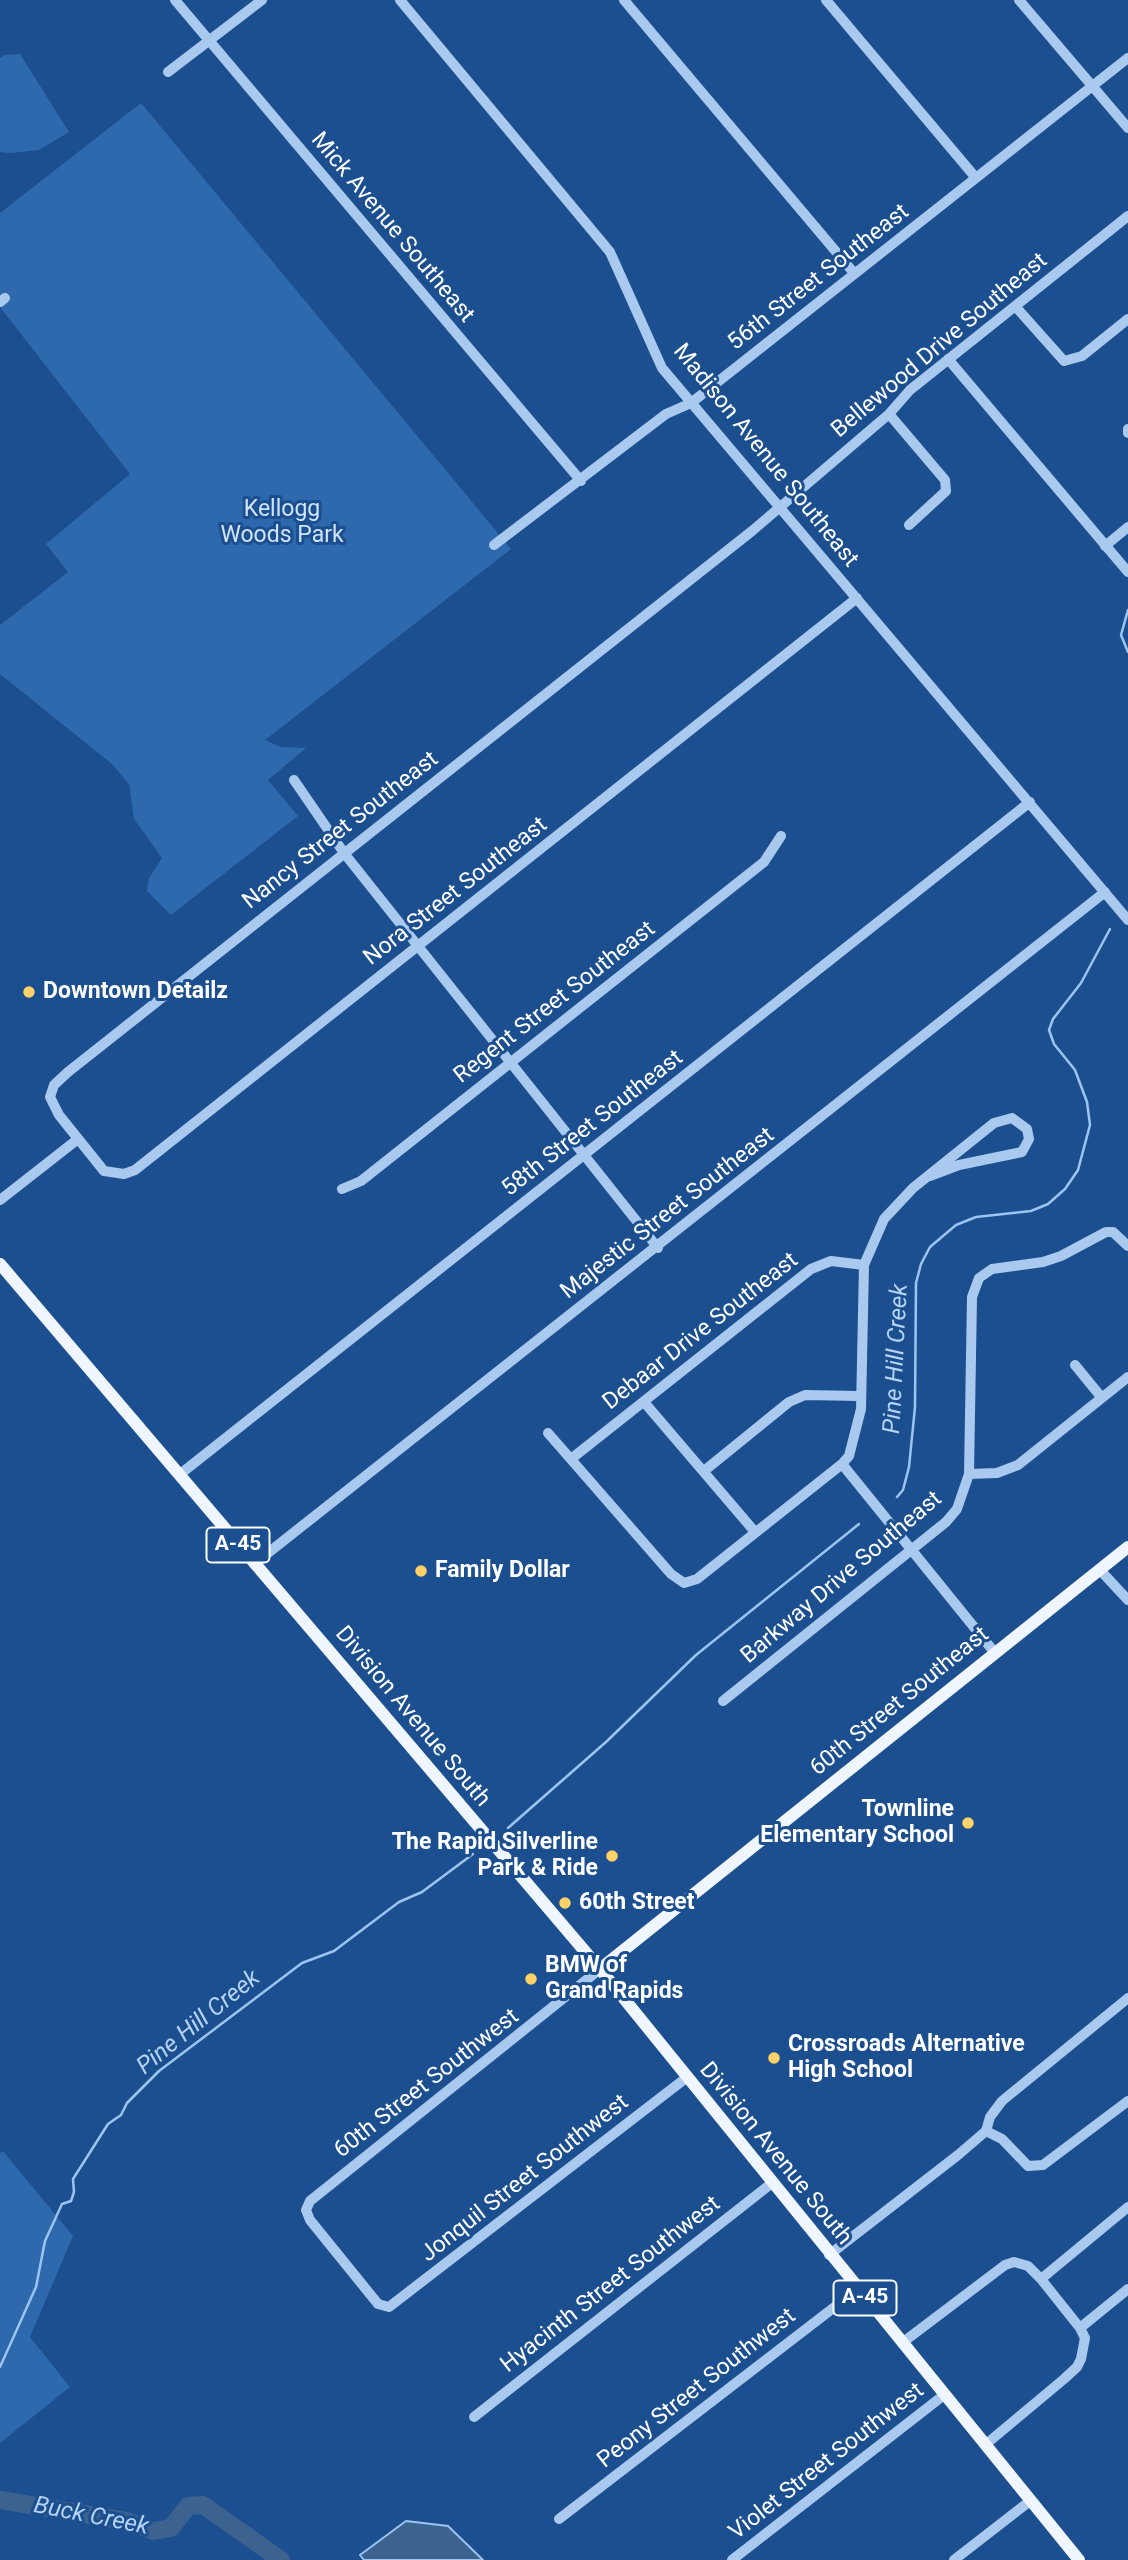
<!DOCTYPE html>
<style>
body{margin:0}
canvas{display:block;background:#1b4f8f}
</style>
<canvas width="1128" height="2560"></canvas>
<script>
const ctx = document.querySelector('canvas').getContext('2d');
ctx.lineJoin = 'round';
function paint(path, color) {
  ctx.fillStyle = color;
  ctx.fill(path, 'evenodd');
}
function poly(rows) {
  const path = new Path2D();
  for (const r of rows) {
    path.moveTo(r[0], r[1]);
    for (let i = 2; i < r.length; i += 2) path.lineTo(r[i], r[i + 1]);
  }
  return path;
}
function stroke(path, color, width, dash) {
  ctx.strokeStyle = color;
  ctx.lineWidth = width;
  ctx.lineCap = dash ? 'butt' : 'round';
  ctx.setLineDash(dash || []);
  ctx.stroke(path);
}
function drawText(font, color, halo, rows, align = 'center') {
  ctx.font = font + ' Roboto,sans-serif';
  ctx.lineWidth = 6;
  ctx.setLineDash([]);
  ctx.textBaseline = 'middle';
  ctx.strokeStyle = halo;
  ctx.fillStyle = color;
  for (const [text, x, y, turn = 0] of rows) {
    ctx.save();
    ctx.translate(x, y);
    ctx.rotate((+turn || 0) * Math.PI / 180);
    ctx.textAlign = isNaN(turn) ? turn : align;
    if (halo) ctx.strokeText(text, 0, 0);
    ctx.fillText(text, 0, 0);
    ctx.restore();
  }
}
paint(poly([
 [20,54,69,132,39,150,10,153,0,152,0,58,4,55],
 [141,103,511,549,265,740,281,747,306,748,268,780,298,816,171,915,147,891,149,878,162,858,134,819,129,784,112,764,0,674,0,625,68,572,46,544,130,474,0,307,0,213],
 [3,2151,73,2236,30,2337,70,2387,0,2443,0,2153]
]), '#2e69ad');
const water = poly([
 [406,2521,448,2526,483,2560,364,2560,360,2555,406,2521]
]);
paint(water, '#3c6290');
stroke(water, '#9cc4f0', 2);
stroke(poly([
 [1128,610,1121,635,1128,652],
 [897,1497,903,1490,909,1467,915,1407,916,1283,921,1264,930,1247,956,1225,976,1217,1031,1211,1048,1204,1065,1189,1078,1170,1090,1125,1087,1102,1075,1070,1054,1044,1049,1030,1053,1019,1081,983,1110,929],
 [508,1828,606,1742,696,1655,859,1524],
 [0,2367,36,2287,45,2241,62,2204,71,2201,74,2192,73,2179,108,2124,121,2115,127,2103,159,2071,302,1963,334,1951,399,1902,422,1892,473,1854]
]), '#9cc4f0', 2.5);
stroke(poly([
 [0,2500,126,2521,154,2531,171,2528,188,2506,203,2505,281,2560]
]), '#3c6290', 18);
stroke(poly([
 [175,0,581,481],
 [400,0,610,252,662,368,1128,920],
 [624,0,854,273],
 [826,0,976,178],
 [1019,0,1128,128],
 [168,72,262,0],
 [0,302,5,298],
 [1015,306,1064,361,1082,356,1128,319],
 [948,359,1128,572],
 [889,414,945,480,946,491,909,525],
 [1128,429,1128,433],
 [494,545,666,414,691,403,1128,58],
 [1105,546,1128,527],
 [857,598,135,1170,124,1174,104,1171,59,1115,50,1097,54,1085,68,1072,752,531,889,414,910,390,1128,216],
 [294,780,344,853,658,1248],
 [342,1189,361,1181,764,862,781,836],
 [0,1200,78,1139],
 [1075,1365,1102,1398],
 [644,1402,755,1532],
 [548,1433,671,1574,684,1583,697,1579,842,1464,849,1456,861,1409,864,1265,884,1219,913,1188,994,1123,1012,1118,1027,1129,1029,1139,1022,1152,959,1165,930,1176],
 [571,1459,811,1269,831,1261,864,1265],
 [842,1464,995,1653],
 [704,1471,789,1402,805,1395,859,1396],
 [969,1474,997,1473,1018,1465,1128,1377],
 [179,1475,1030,802],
 [254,1564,1105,892],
 [1100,1570,1128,1600],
 [723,1701,946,1522,957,1509,969,1474,972,1297,979,1278,992,1269,1043,1262,1061,1256,1106,1232,1113,1232,1128,1246],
 [600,1969,310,2201,306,2210,310,2220,378,2304,389,2307,686,2078],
 [986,2131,1002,2139,1028,2166,1043,2165,1128,2101],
 [829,2255,958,2155,986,2131,990,2117,1002,2101,1128,1998],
 [1041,2279,1128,2207],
 [1080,2328,1128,2289],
 [902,2343,1005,2265,1014,2262,1028,2266,1041,2279,1080,2328,1085,2338,1081,2359,1077,2367,1064,2379,985,2445],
 [474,2417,772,2183],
 [559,2519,858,2289],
 [732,2560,944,2395],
 [954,2560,1030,2501]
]), '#a9c9ee', 10);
stroke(poly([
 [0,1264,600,1969,1079,2560],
 [600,1969,1128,1547]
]), '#f0f6ff', 12);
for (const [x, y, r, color] of [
 [29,992,7,"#ffd166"],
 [421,1571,7,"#ffd166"],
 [968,1823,7,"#ffd166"],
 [612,1856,7,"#ffd166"],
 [565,1903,7,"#ffd166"],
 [531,1979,7,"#ffd166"],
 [774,2058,7,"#ffd166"]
]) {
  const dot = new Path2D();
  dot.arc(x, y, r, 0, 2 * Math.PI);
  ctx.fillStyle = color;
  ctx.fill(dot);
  stroke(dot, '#1b4f8f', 2.5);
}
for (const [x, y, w] of [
 [238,1545,63],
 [865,2298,63]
]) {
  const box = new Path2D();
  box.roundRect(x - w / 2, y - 17.5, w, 35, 5);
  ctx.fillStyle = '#1b4f8f';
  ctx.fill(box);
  stroke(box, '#fff', 2);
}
drawText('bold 21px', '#fff', null, [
 ["A-45",238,1545],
 ["A-45",865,2298]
]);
drawText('23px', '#fff', '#1b4f8f', [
 ["Mick Avenue Southeast",392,228,50],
 ["56th Street Southeast",819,278,-38],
 ["Bellewood Drive Southeast",940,346,-40],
 ["Madison Avenue Southeast",765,456,51],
 ["Nancy Street Southeast",341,831,-38],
 ["Nora Street Southeast",456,892,-38],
 ["Regent Street Southeast",555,1003,-38],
 ["58th Street Southeast",593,1124,-38],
 ["Majestic Street Southeast",668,1214,-38],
 ["Debaar Drive Southeast",701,1332,-38],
 ["Barkway Drive Southeast",842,1578,-40],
 ["60th Street Southeast",900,1702,-39],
 ["Division Avenue South",412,1717,50],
 ["60th Street Southwest",427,2084,-38],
 ["Division Avenue South",775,2154,51],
 ["Jonquil Street Southwest",525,2179,-38],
 ["Hyacinth Street Southwest",611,2285,-38],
 ["Peony Street Southwest",697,2389,-38],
 ["Violet Street Southwest",827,2462,-38]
]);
drawText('23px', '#cfe3fa', '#1b4f8f', [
 ["Kellogg",282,510],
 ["Woods Park",282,536]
]);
drawText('bold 23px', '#fff', '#1b4f8f', [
 ["Downtown Detailz",43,992],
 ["Family Dollar",435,1571],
 ["Townline",954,1810,"right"],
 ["Elementary School",954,1836,"right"],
 ["The Rapid Silverline",598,1843,"right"],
 ["Park & Ride",598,1869,"right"],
 ["60th Street",579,1903],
 ["BMW of",545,1966],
 ["Grand Rapids",545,1992],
 ["Crossroads Alternative",788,2045],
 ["High School",788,2071]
], 'left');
drawText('italic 24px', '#b5d3f5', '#1b4f8f', [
 ["Pine Hill Creek",897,1359,-87],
 ["Pine Hill Creek",199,2023,-39],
 ["Buck Creek",91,2517,11]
]);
</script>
